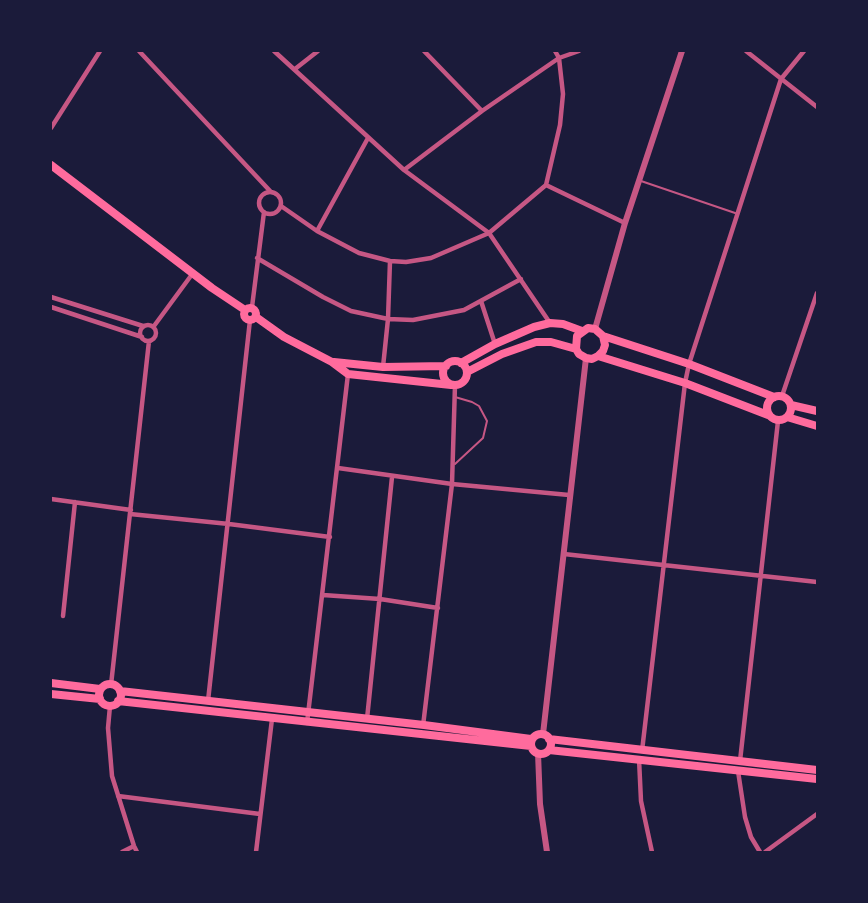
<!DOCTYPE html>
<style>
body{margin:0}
#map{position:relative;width:868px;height:903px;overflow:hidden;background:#1b1b3a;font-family:Lato,sans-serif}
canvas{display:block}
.frame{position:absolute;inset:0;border:52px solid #1b1b3a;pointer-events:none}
</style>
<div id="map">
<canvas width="868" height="903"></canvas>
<div class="frame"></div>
</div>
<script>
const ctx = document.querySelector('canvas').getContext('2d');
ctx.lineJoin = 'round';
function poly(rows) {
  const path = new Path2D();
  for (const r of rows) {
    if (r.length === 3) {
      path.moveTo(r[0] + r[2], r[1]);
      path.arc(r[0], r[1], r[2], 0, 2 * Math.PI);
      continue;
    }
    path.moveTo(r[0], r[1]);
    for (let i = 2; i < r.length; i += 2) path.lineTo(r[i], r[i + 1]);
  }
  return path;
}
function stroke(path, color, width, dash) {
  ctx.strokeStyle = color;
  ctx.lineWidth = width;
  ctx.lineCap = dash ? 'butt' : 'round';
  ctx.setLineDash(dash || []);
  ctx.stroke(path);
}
stroke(poly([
 [641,181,738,214],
 [455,397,472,402,479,406,487,421,483,438,455,464]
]), '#c65784', 2);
stroke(poly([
 [139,51,271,192],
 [274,51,404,170,489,233,550,323],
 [424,51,482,111],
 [746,51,817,107],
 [295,69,318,51],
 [51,128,100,51],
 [404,170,482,111,559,58,579,51],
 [546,185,625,223],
 [270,203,11],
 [281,206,317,231,359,253,390,261,406,262,431,258,489,233,546,185,560,125,563,94,559,58,555,51],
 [317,231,368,138],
 [257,258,323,297,351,311,388,319,413,320,464,310,521,279],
 [51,297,143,326],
 [481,301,495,344],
 [51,307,142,337],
 [252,307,264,212],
 [148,333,8],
 [154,326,193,273],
 [383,367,388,319,390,261],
 [782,396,817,293],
 [338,468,452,484,569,495],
 [51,499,131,510],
 [130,514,229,524,330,537],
 [564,554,817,582],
 [323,595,380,599,438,608],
 [63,616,75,502],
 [111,685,149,341],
 [208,701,250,320],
 [110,706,108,728,112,776,134,846,137,852],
 [367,719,392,477],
 [307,723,348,374],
 [423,726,452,484,455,385],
 [642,751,685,383,689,364,781,79,804,51],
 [639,759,641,801,652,852],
 [740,761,778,421],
 [738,771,745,817,751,837,760,852],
 [118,796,260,814],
 [122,852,134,846],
 [256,852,272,719],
 [765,852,817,814]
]), '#c65784', 4.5);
stroke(poly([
 [595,329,625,223,682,51],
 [543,734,586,358],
 [538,753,540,804,547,852]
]), '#c65784', 6);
stroke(poly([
 [51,165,212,288,245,310],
 [250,314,6],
 [256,317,284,337,332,362,348,374,451,385],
 [603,336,689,364,774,397],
 [576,349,577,336,588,328,595,329,603,336,605,345,603,351,598,356],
 [455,373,12],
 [334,362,383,367,446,366],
 [461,363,495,344,534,327,550,323,563,324,582,331],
 [467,372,502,354,536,342,551,342,576,349,579,354,586,358,592,359,598,356,685,383,768,415],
 [779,408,12],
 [791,405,817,411],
 [787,417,817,426],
 [51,683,100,689],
 [110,695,11],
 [120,691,424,725,531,739],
 [51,694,100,699],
 [118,701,531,746],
 [541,744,10],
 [549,739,817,770],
 [549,750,817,779]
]), '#ff6b9d', 8);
</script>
